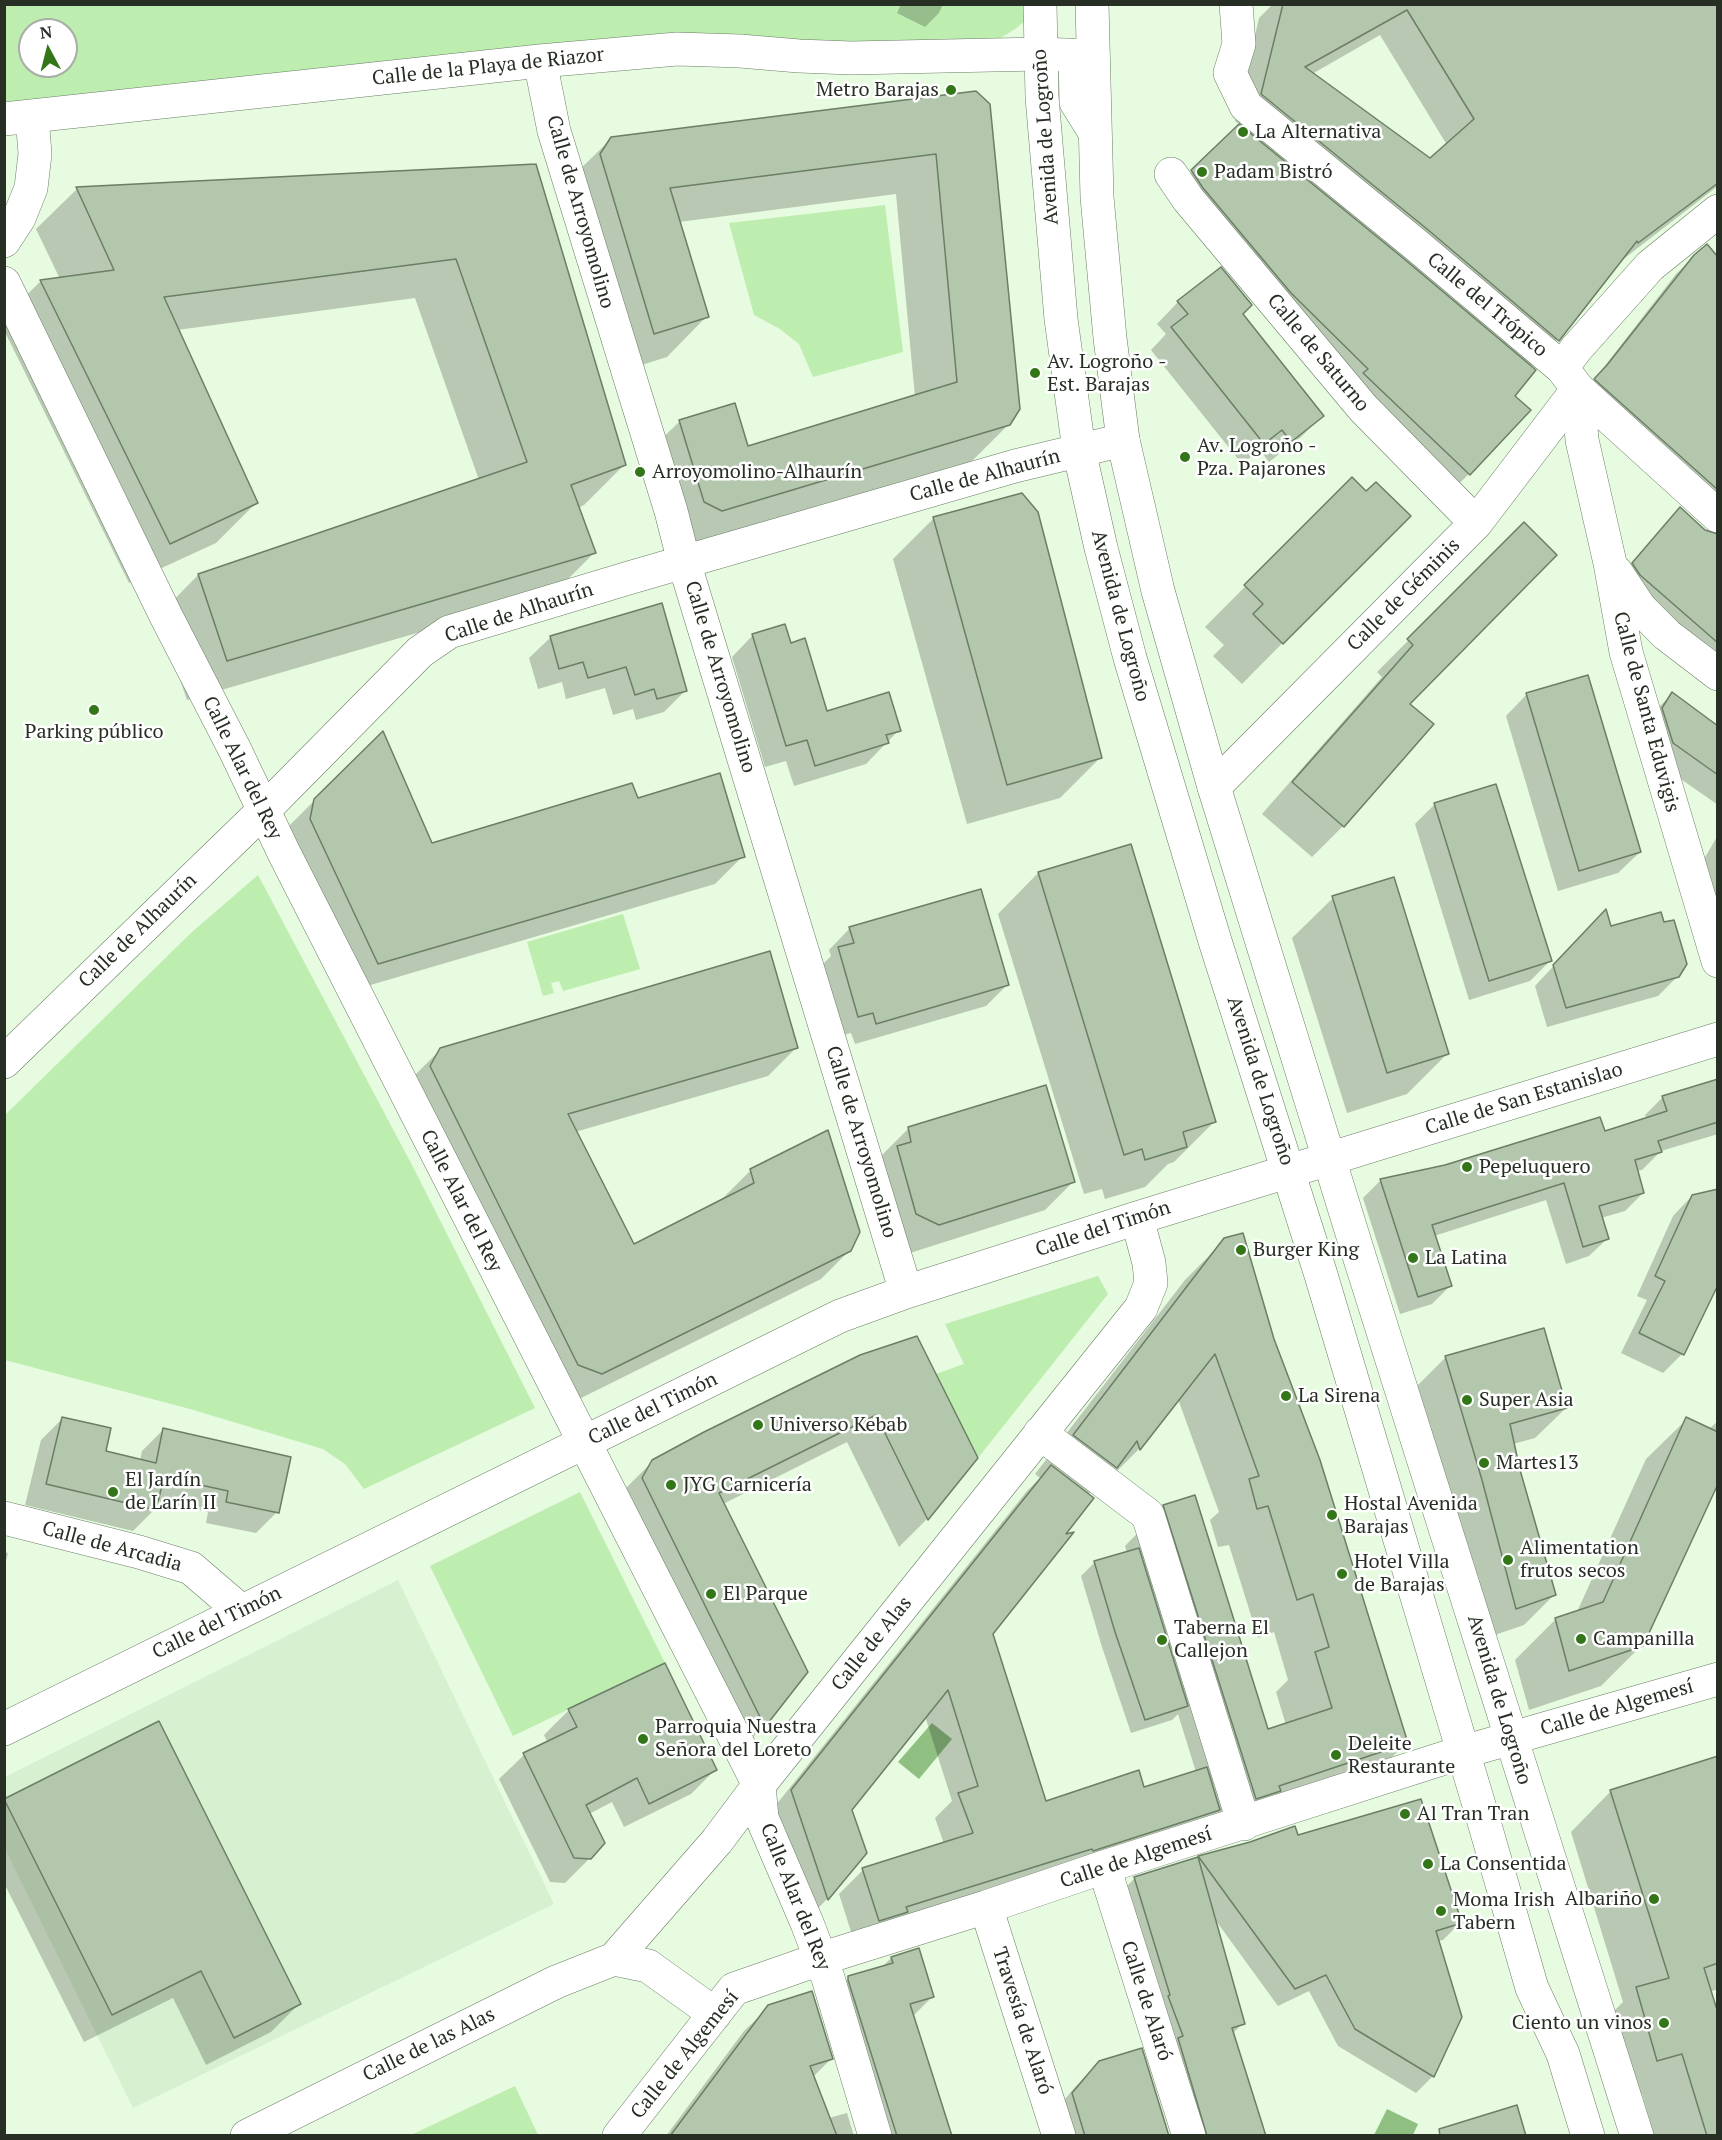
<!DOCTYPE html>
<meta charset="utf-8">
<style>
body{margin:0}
#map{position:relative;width:1722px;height:2140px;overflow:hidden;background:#e6fbdf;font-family:"PT Serif",serif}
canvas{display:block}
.frame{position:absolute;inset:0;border:6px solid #272f24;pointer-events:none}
.north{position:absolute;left:18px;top:18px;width:60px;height:60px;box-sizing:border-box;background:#fff;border:2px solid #a9aca7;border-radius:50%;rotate:353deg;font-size:16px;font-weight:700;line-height:24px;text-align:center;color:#272f24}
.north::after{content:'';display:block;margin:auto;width:21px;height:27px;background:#337617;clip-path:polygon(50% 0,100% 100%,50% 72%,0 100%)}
</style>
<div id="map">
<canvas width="1722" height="2140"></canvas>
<div class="frame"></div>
<div class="north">N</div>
</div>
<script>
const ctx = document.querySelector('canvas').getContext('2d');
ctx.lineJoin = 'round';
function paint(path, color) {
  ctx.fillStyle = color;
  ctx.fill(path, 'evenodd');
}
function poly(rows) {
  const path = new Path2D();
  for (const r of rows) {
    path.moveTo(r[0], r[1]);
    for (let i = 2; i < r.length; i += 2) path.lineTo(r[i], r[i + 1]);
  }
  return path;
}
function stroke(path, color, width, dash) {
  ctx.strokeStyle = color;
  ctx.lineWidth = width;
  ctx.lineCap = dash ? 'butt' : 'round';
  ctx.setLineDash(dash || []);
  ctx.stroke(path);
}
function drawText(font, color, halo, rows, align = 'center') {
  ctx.font = font + ' "PT Serif",serif';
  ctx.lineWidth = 5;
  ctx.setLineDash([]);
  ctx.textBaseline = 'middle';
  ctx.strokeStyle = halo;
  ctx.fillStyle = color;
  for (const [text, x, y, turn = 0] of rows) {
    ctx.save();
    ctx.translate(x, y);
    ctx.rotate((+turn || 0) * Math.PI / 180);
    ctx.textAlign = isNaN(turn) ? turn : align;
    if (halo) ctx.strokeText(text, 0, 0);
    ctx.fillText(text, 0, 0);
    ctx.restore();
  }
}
paint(poly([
 [398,1580,554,1904,133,2108,5,1849,5,1777]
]), '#d7f1d0');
paint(poly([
 [1040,4,1040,9,1015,29,973,55,740,51,5,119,4,5],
 [30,30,66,30,66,66,30,66],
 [885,205,903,352,813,377,799,344,780,329,754,315,729,223],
 [258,875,413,1167,535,1408,364,1489,345,1464,323,1449,190,1409,5,1360,5,1115,192,932],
 [623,914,640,969,563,991,559,981,551,983,554,993,543,996,527,942],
 [1098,1276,1108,1294,978,1458,936,1374,964,1364,945,1324],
 [580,1492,665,1663,513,1736,430,1566],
 [515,2086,538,2135,411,2135]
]), '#bdedaf');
paint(poly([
 [932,1723,952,1739,919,1779,898,1762],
 [1387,2109,1418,2124,1413,2135,1374,2135]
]), '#90bf82');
paint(poly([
 [901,4,943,4,939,13,925,27,897,13],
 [1273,4,1718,4,1718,186,1617,264,1558,339,1530,367,1469,474,1444,498,1167,196,1240,125,1235,121,1259,18],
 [1380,35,1447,145,1430,160,1312,74],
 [975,93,1009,424,968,465,681,551,639,461,680,421,747,448,915,397,896,194,679,222,707,316,667,357,613,374,570,179,611,139],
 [535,165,624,465,584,505,578,508,594,553,554,593,187,700,158,616,198,575,479,480,415,298,177,330,256,503,216,543,129,583,4,330,4,317,41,281,60,279,36,229,77,189],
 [1695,256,1718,259,1718,527,1590,385,1676,274],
 [1178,302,1241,314,1322,416,1301,437,1269,462,1260,450,1242,464,1151,350,1166,334,1157,324],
 [1352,479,1366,493,1408,516,1242,684,1213,656,1224,645,1205,627],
 [1680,509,1705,531,1718,536,1718,674,1615,581],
 [934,518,1101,757,1060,798,967,824,893,559],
 [1524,524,1408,704,1343,826,1312,857,1262,814,1382,677,1377,672],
 [661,605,685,691,664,712,636,720,633,709,613,715,605,688,566,699,562,682,538,689,529,658,551,637],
 [753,635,790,644,826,712,899,730,866,764,794,786,786,761,765,767,732,657],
 [1527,694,1640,852,1618,873,1558,891,1506,716],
 [1672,694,1718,728,1718,805,1655,761,1654,712],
 [382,733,431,845,637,800,743,856,715,884,350,991,287,828],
 [1435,804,1550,961,1530,981,1469,1000,1415,824],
 [1718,835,1718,899,1693,878],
 [1038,873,1214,1122,1174,1162,1168,1164,1145,1187,1105,1199,1102,1189,1084,1194,998,914],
 [1333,898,1447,1054,1407,1094,1347,1113,1292,938],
 [850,928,1007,985,986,1006,855,1044,851,1033,837,1037,817,970,831,956,829,950],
 [1610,928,1678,976,1658,996,1547,1027,1535,986,1586,931],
 [796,1048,768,1076,575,1132,634,1246,723,1200,723,1198,751,1170,850,1250,821,1279,573,1402,412,1078,441,1049],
 [1718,1081,1718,1134,1661,1151,1642,1170,1636,1171,1643,1193,1625,1211,1601,1218,1607,1239,1589,1256,1566,1264,1546,1200,1434,1236,1450,1286,1432,1304,1400,1314,1363,1198,1381,1180,1604,1133,1647,1119,1645,1115,1663,1097],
 [909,1128,1073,1182,1045,1210,910,1253,881,1156],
 [1692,1196,1682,1354,1663,1373,1621,1353,1647,1300,1637,1296,1673,1216],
 [1225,1240,1272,1339,1406,1743,1367,1782,855,1944,839,1894,863,1870,944,1844,935,1818,952,1801,925,1716,850,1810,865,1853,827,1899,804,1923,768,1815,1027,1491,1040,1478,1035,1474,1185,1280],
 [1178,1399,1219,1512,1210,1520,1218,1547,1229,1545,1258,1638,1274,1632,1288,1680,1276,1692,1286,1725,1267,1731,1164,1506,1125,1546,1127,1553,1095,1562,1081,1576,1102,1647,1131,1733,1172,1720,1178,1714,1196,1772,1143,1789,1045,1803,991,1633,1088,1495,1099,1483,1101,1487,1139,1449],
 [861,1356,976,1458,927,1519,899,1547,847,1442,723,1504,806,1672,764,1726,736,1754,624,1490,653,1461],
 [1446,1357,1566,1408,1535,1438,1513,1444,1554,1595,1524,1625,1486,1638,1415,1388],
 [62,1419,104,1452,140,1461,142,1451,163,1430,277,1512,256,1533,206,1523,208,1512,157,1501,154,1510,133,1531,25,1505,41,1440],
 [1687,1419,1709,1429,1718,1421,1718,1481,1642,1645,1601,1686,1529,1710,1515,1660,1556,1619,1577,1612,1646,1459],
 [4,1552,8,1553,4,1569],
 [569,1710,715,1770,691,1794,624,1827,612,1802,589,1814,590,1858,565,1883,550,1882,499,1779,524,1755,548,1743,544,1735],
 [1718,1775,1718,1989,1709,1992,1718,2136,1654,2136,1642,2094,1617,2100,1596,2029,1623,2002,1571,1832,1611,1791],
 [4,1800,299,2004,271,2032,206,2065,173,1998,84,2042,4,1883],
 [1297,1837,1460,1923,1443,1940,1437,1941,1433,2076,1416,2093,1338,2046,1309,1991,1278,2006,1214,1918,1243,2023,1232,2034,1265,2136,1181,2136,1109,1904,1135,1878,1251,1843],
 [891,1958,933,1996,913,2016,951,2136,864,2136,825,2002,849,1978,881,1968],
 [769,2007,831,2059,813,2077,829,2118,847,2113,854,2136,666,2136,744,2031],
 [1099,2063,1161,2136,1054,2136,1049,2118,1075,2087]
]), '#0003');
const building = poly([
 [1283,4,1718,4,1718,183,1638,243,1637,241,1559,341,1427,229,1261,94,1283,4],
 [1407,10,1474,119,1430,158,1305,67,1407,10],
 [976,91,990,104,1020,409,1010,425,722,511,704,502,679,420,735,403,748,446,957,382,936,154,670,188,709,317,654,334,600,154,611,137,976,91],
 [1239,124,1403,258,1536,370,1515,396,1531,410,1470,475,1363,373,1368,369,1291,293,1203,188,1191,170,1239,124],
 [536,164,626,465,571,485,596,553,227,661,198,574,527,462,456,259,164,297,258,503,170,544,40,280,114,270,76,187,536,164],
 [1707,244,1718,257,1718,490,1594,379,1607,365,1694,255,1707,244],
 [1221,267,1252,305,1243,314,1324,416,1291,442,1282,430,1264,444,1171,327,1188,314,1177,301,1221,267],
 [1352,477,1366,491,1376,482,1411,516,1283,644,1253,614,1263,604,1244,585,1352,477],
 [1022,493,1038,512,1102,758,1007,785,933,517,1022,493],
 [1680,507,1705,530,1718,534,1718,643,1640,575,1632,563,1680,507],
 [1524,522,1557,555,1410,704,1434,724,1344,827,1292,782,1413,645,1407,639,1524,522],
 [662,603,687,691,657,699,654,689,635,695,626,667,588,678,583,662,559,669,550,636,662,603],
 [785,624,791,643,805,638,827,711,889,692,901,731,886,735,889,743,815,766,807,740,786,746,752,634,785,624],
 [1588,675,1641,852,1579,871,1526,693,1588,675],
 [1672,692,1718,726,1718,775,1673,743,1662,708,1672,692],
 [383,731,432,843,632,783,638,798,720,773,745,857,378,964,310,819,314,799,383,731],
 [1496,784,1552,961,1489,981,1434,803,1496,784],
 [1131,844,1216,1122,1183,1132,1187,1147,1145,1160,1142,1149,1124,1155,1038,872,1131,844],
 [1394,877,1449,1054,1387,1073,1332,896,1394,877],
 [981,889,1009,985,876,1024,873,1013,858,1017,838,947,854,943,849,927,981,889],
 [1606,909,1611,926,1661,912,1664,922,1674,920,1687,964,1679,977,1566,1008,1553,965,1606,909],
 [770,951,798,1048,568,1114,634,1244,754,1183,750,1169,828,1130,860,1232,851,1251,602,1374,578,1365,430,1066,440,1048,770,951],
 [1718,1079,1718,1122,1658,1141,1662,1152,1635,1160,1644,1193,1599,1206,1609,1239,1583,1247,1564,1183,1432,1225,1452,1286,1418,1297,1380,1179,1445,1165,1600,1117,1605,1131,1667,1111,1662,1096,1718,1079],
 [1046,1085,1075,1182,939,1225,916,1214,897,1146,911,1142,908,1127,1046,1085],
 [1718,1189,1718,1285,1684,1355,1639,1333,1665,1281,1655,1276,1692,1195,1718,1189],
 [1243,1233,1274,1339,1320,1460,1408,1743,1279,1786,1281,1791,1256,1799,1163,1505,1195,1495,1268,1729,1332,1708,1315,1652,1329,1647,1313,1594,1297,1600,1268,1506,1257,1509,1249,1479,1259,1476,1215,1354,1140,1450,1137,1441,1117,1468,1073,1435,1224,1238,1243,1233],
 [1544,1328,1567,1408,1510,1424,1520,1470,1556,1595,1516,1609,1482,1480,1445,1356,1544,1328],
 [917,1336,978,1458,928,1520,876,1415,719,1493,808,1672,765,1727,642,1478,652,1460,704,1432,860,1355,917,1336],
 [62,1417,111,1428,106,1451,156,1463,163,1428,291,1457,279,1513,226,1502,228,1491,164,1477,156,1510,46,1484,62,1417],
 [1686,1417,1718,1432,1718,1484,1643,1646,1569,1671,1555,1618,1603,1602,1686,1417],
 [1051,1465,1094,1498,1066,1534,1074,1532,993,1634,1046,1801,1139,1770,1144,1787,1207,1767,1220,1810,1093,1851,1092,1849,906,1907,908,1912,879,1921,862,1868,973,1833,958,1793,978,1786,948,1690,852,1810,867,1853,828,1900,791,1790,1051,1465],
 [1139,1548,1188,1706,1145,1720,1115,1632,1094,1561,1139,1548],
 [665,1663,717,1770,649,1804,637,1778,586,1805,605,1843,591,1859,574,1858,523,1753,577,1727,568,1709,665,1663],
 [159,1721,301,2004,234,2038,201,1971,112,2015,4,1799,159,1721],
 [1718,1756,1718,1963,1704,1968,1718,2013,1718,2136,1707,2136,1682,2054,1657,2061,1636,1987,1669,1978,1610,1790,1718,1756],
 [1421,1799,1462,1923,1436,1931,1462,2017,1434,2077,1355,2029,1326,1975,1295,1989,1198,1856,1250,1842,1295,1826,1298,1835,1421,1799],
 [1198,1857,1245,2024,1232,2028,1266,2136,1207,2136,1178,2038,1183,2036,1168,1996,1170,1995,1134,1877,1198,1857],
 [919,1948,934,1997,910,2004,952,2136,897,2136,848,1980,848,1976,893,1963,891,1957,919,1948],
 [812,1991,833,2059,810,2066,837,2136,670,2136,768,2005,812,1991],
 [1142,2048,1169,2136,1085,2136,1072,2093,1099,2061,1142,2048],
 [1517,2105,1526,2136,1440,2136,1439,2129,1517,2105]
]);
paint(building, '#b3c7ad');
stroke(building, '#6c7e66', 1.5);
const minor = poly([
 [1236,4,1239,44,1230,73,1246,106,1415,244,1562,368,1578,389,1718,516],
 [1075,55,1076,102,1094,131],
 [540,61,554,131,671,511,684,562,906,1292],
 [4,119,540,61,677,49,740,51,799,56,851,58,1040,54,1093,56],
 [1171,174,1188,199,1363,408,1476,523],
 [4,241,19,218,31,188,35,154,32,116],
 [4,283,166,616,235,750,284,853,759,1785,762,1818,807,1923,828,1978,875,2136],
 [1562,368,1576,349,1650,266,1718,211],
 [1578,389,1582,440,1610,563,1626,652,1718,961],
 [1616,572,1640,608,1667,635,1718,674],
 [1214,787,1476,523,1578,389],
 [4,1062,264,810,420,652,449,632,632,577,1015,466,1123,440],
 [1040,1433,1148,1515,1244,1824],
 [4,1518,139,1552,191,1568,241,1611],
 [4,1729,840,1316,906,1292,1137,1218,1718,1039],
 [1104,1867,1189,2136],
 [986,1907,1059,2136],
 [614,1959,648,1966,715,2014],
 [247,2136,556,1982,614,1959,717,1841,759,1785,1141,1308,1151,1283,1149,1263,1137,1218],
 [619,2136,734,1989,820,1959,986,1907,1104,1867,1463,1752,1718,1679]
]);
const major = poly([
 [1040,4,1042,97,1061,319,1079,450,1101,548,1130,658,1215,941,1321,1275,1482,1815,1532,1988,1563,2054,1588,2136],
 [1092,4,1097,197,1110,338,1123,440,1158,591,1214,787,1361,1262,1637,2136]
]);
stroke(minor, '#6a7d65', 34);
stroke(major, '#6a7d65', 34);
stroke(minor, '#fff', 33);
stroke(major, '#fff', 33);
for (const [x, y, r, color] of [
 [951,90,6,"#337617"],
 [1243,132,6,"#337617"],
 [1202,172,6,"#337617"],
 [1035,373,6,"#337617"],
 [1185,457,6,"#337617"],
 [640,472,6,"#337617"],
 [94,710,6,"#337617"],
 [1467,1167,6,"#337617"],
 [1241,1250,6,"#337617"],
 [1413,1258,6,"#337617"],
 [1286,1396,6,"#337617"],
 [1467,1400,6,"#337617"],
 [758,1425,6,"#337617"],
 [1484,1463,6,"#337617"],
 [671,1485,6,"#337617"],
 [113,1492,6,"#337617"],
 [1332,1515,6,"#337617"],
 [1508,1560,6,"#337617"],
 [1342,1574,6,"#337617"],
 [711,1594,6,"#337617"],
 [1581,1639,6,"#337617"],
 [1162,1640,6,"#337617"],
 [643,1739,6,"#337617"],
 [1336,1755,6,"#337617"],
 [1405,1814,6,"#337617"],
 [1428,1864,6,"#337617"],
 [1654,1899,6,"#337617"],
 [1441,1911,6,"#337617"],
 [1664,2023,6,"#337617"]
]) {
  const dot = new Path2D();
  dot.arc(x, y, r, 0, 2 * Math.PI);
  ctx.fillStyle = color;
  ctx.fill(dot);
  stroke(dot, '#fff', 2);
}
drawText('20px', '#272f24', '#fff', [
 ["Calle de la Playa de Riazor",488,67,-6],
 ["Avenida de Logroño",1046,137,-94],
 ["Calle de Arroyomolino",580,212,74],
 ["Calle del Trópico",1487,305,40],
 ["Calle de Saturno",1318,353,50],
 ["Calle de Alhaurín",985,476,-15],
 ["Calle de Géminis",1404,595,-45],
 ["Calle de Alhaurín",519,613,-18],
 ["Avenida de Logroño",1120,616,75],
 ["Calle de Arroyomolino",720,677,73],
 ["Calle de Santa Eduvigis",1646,712,75],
 ["Calle Alar del Rey",242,768,64],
 ["Calle de Alhaurín",138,931,-44],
 ["Avenida de Logroño",1260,1081,72],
 ["Calle de San Estanislao",1524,1099,-17],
 ["Calle de Arroyomolino",861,1142,73],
 ["Calle Alar del Rey",461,1201,63],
 ["Calle del Timón",1103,1229,-18],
 ["Calle del Timón",653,1409,-26],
 ["Calle de Arcadia",112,1547,15],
 ["Calle del Timón",217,1623,-26],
 ["Calle de Alas",872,1644,-51],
 ["Avenida de Logroño",1499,1700,73],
 ["Calle de Algemesí",1617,1708,-16],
 ["Calle de Algemesí",1136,1858,-18],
 ["Calle Alar del Rey",795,1897,68],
 ["Calle de Alaró",1146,2001,72],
 ["Travesía de Alaró",1022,2021,72],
 ["Calle de las Alas",429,2045,-26],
 ["Calle de Algemesí",685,2055,-51]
]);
drawText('20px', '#272f24', '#fff', [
 ["Metro Barajas",939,90,"right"],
 ["La Alternativa",1255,132],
 ["Padam Bistró",1214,172],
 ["Av. Logroño -",1047,362],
 ["Est. Barajas",1047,385],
 ["Av. Logroño -",1197,446],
 ["Pza. Pajarones",1197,469],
 ["Arroyomolino-Alhaurín",652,472],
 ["Parking público",94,732,"center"],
 ["Pepeluquero",1479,1167],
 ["Burger King",1253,1250],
 ["La Latina",1425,1258],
 ["La Sirena",1298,1396],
 ["Super Asia",1479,1400],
 ["Universo Kebab",770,1425],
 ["Martes13",1496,1463],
 ["El Jardín",125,1480],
 ["de Larín II",125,1503],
 ["JYG Carnicería",683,1485],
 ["Hostal Avenida",1344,1504],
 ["Barajas",1344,1527],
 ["Alimentation",1520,1548],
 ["frutos secos",1520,1571],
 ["Hotel Villa",1354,1562],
 ["de Barajas",1354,1585],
 ["El Parque",723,1594],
 ["Taberna El",1174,1628],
 ["Callejon",1174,1651],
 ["Campanilla",1593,1639],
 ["Parroquia Nuestra",655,1727],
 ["Señora del Loreto",655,1750],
 ["Deleite",1348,1744],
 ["Restaurante",1348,1767],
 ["Al Tran Tran",1417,1814],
 ["La Consentida",1440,1864],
 ["Albariño",1642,1899,"right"],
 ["Moma Irish",1453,1900],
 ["Tabern",1453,1923],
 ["Ciento un vinos",1652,2023,"right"]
], 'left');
</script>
